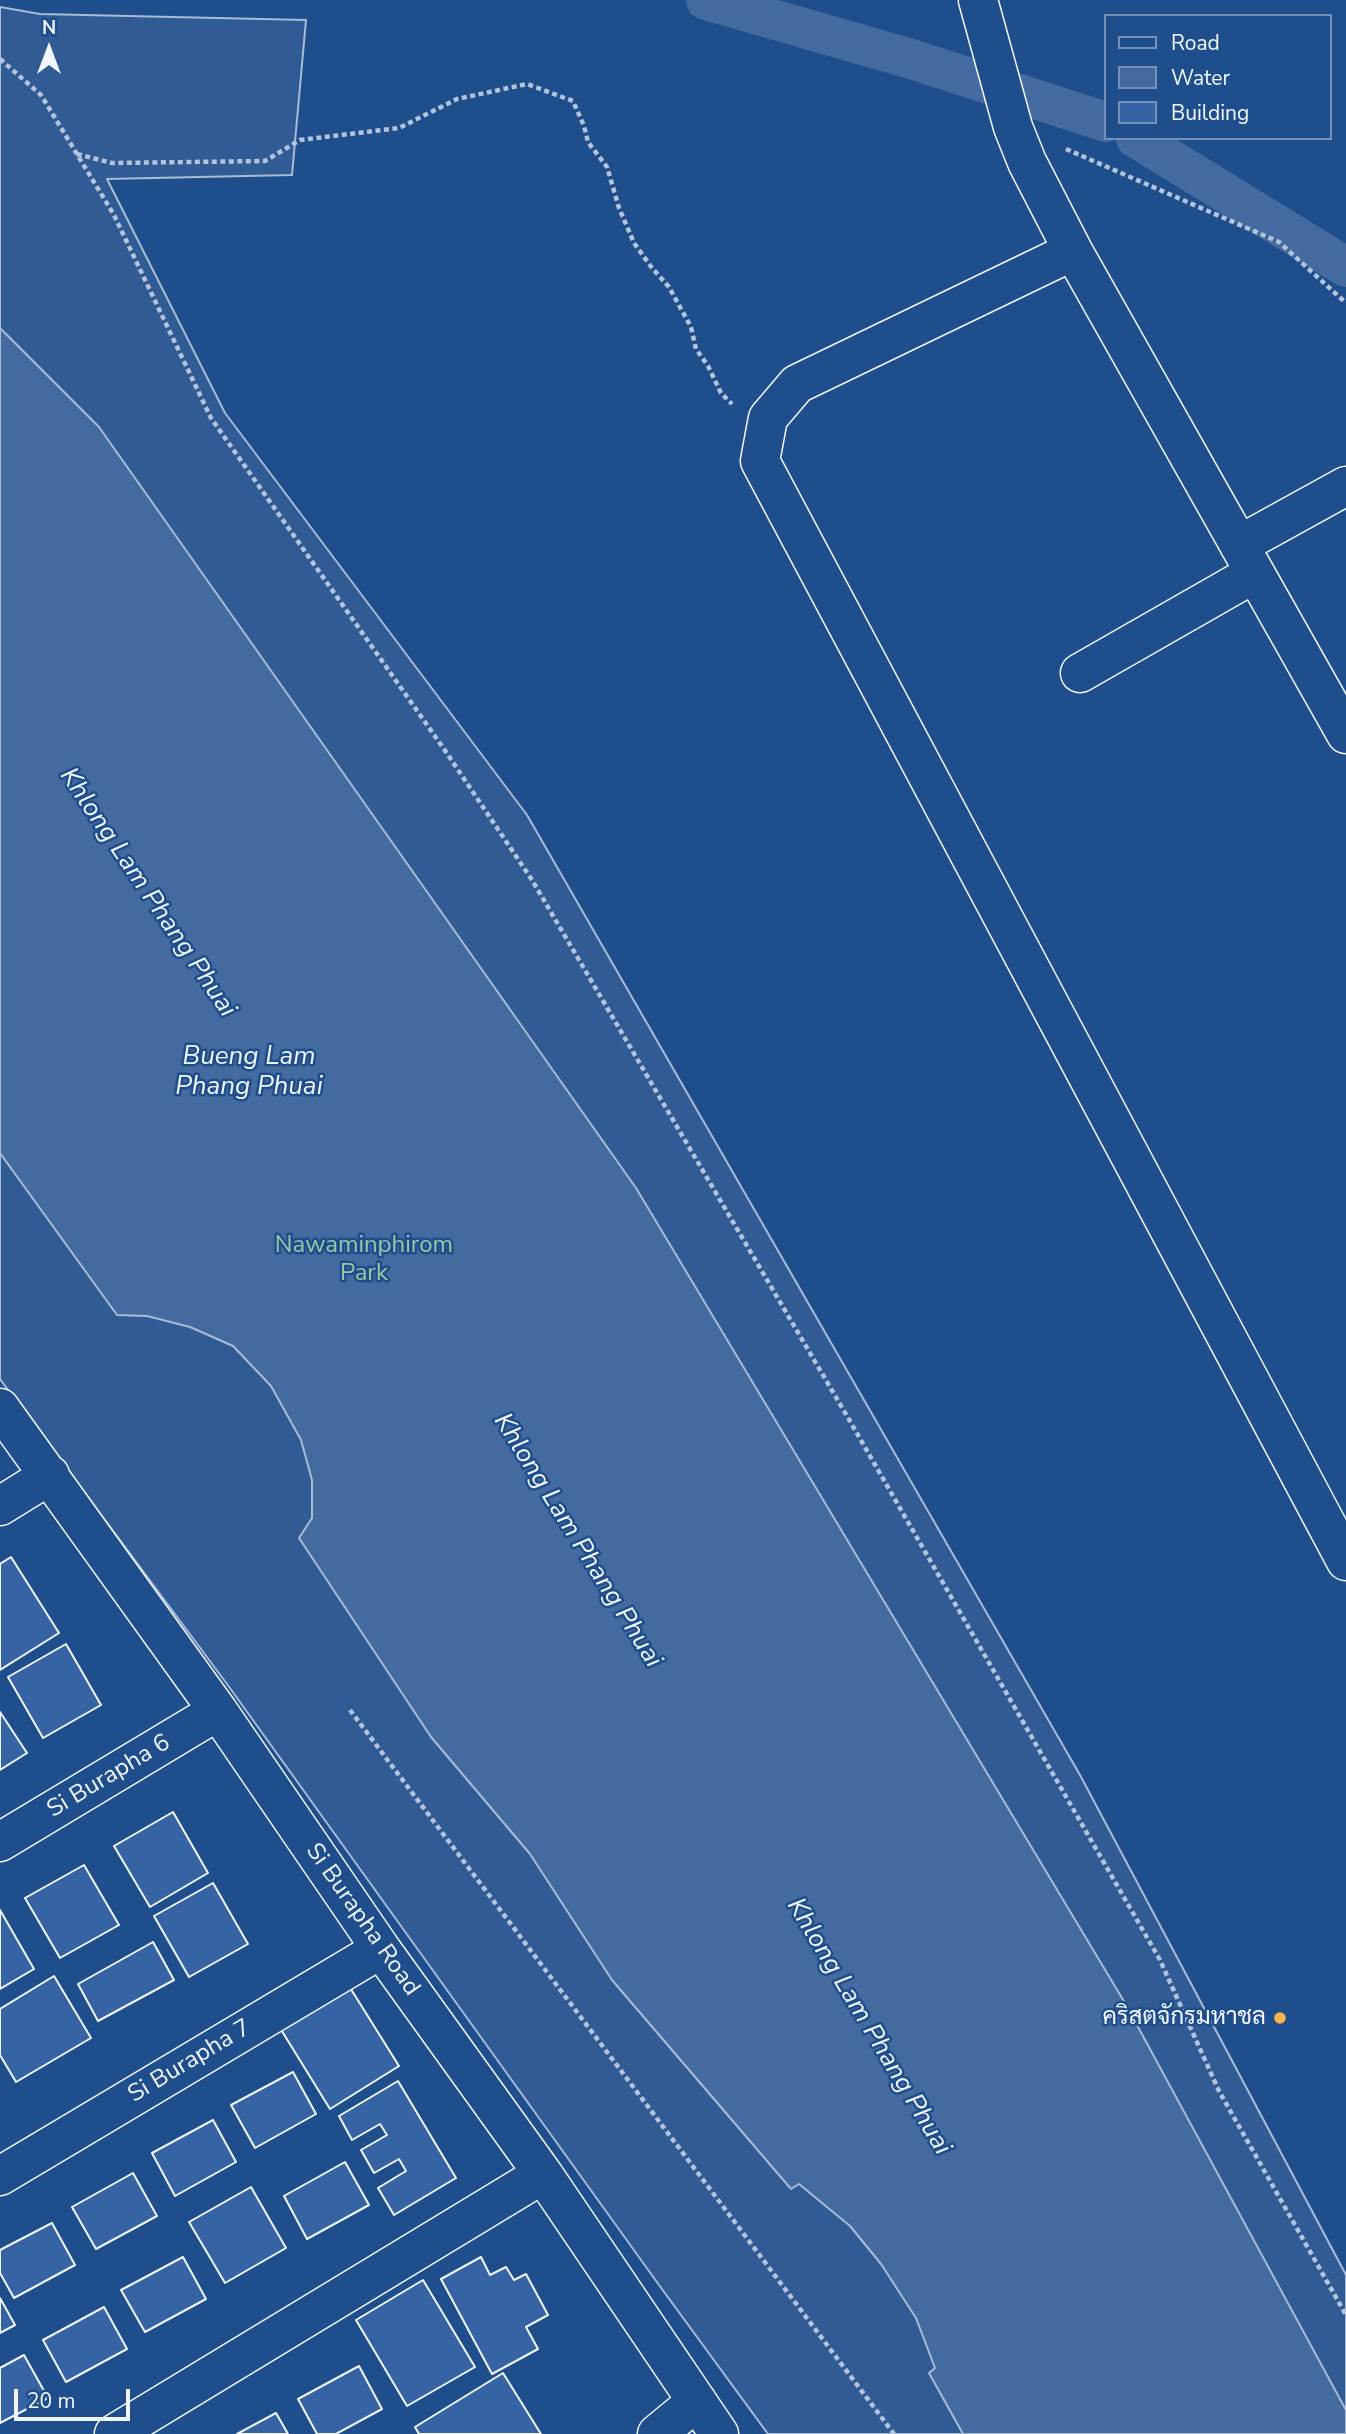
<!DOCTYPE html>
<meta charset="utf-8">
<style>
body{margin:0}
#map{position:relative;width:1346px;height:2434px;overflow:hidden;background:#1f4e8c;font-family:"Nunito Sans",sans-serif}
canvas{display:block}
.legend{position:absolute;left:1104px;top:14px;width:228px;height:126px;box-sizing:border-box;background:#1f4e8c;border:2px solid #7391ba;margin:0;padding:9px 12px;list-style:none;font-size:21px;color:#f2f6ff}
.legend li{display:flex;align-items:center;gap:14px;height:35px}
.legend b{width:35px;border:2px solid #7391ba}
.north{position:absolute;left:14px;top:14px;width:70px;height:70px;-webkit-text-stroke:5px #1f4e8c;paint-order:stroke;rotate:0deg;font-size:19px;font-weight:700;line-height:28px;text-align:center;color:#f2f6ff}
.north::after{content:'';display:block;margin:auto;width:24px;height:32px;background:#f2f6ff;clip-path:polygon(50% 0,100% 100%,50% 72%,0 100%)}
.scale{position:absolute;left:14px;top:2389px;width:116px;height:32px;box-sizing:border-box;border:4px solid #f2f6ff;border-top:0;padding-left:9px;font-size:21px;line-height:24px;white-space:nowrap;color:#f2f6ff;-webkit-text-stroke:5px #1f4e8c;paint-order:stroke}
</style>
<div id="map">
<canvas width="1346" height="2434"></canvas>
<ul class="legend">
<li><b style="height:9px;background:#1f4e8c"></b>Road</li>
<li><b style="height:19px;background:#446ba0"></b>Water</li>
<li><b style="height:19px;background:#3563a3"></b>Building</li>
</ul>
<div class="north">N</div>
<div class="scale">20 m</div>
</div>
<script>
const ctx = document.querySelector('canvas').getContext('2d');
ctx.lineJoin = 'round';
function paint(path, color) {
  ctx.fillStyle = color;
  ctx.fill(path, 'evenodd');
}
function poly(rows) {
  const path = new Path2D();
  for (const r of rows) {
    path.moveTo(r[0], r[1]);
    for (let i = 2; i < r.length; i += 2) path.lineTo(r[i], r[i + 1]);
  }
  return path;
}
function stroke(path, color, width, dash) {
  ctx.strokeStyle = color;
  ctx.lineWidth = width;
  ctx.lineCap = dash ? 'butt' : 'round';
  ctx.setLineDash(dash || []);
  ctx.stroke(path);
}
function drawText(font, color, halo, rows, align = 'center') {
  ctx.font = font + ' "Nunito Sans",Sarabun,sans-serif';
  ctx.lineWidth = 5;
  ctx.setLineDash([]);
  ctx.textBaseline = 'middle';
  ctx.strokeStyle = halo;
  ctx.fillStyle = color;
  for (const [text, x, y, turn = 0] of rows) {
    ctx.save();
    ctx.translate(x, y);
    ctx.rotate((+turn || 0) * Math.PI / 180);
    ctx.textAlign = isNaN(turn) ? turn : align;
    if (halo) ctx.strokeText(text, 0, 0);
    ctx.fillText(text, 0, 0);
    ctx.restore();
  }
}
const built = poly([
 [0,7,40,14,306,20,292,175,107,179,225,413,527,815,1080,1775,1346,2275,1346,2434,768,2434,659,2285,227,1684,0,1379,0,7]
]);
paint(built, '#305b95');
stroke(built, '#a8bbd7', 2);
const water = poly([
 [0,328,99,427,636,1188,1125,2003,1346,2410,1346,2434,963,2434,929,2373,935,2368,916,2318,881,2264,850,2226,799,2184,791,2189,612,1980,530,1854,431,1737,299,1538,312,1518,312,1480,301,1440,271,1386,233,1346,190,1327,147,1316,117,1315,0,1153,0,328]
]);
paint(water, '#446ba0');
stroke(water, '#a8bbd7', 2);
stroke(poly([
 [706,0,908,58,1106,122],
 [1136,138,1346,267]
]), '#446ba0', 40);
const building = poly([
 [11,1557,59,1633,0,1670,0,1564,11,1557],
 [66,1644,101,1705,43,1738,8,1677,66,1644],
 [0,1712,27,1753,0,1770,0,1712],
 [173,1812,208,1873,150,1907,114,1846,173,1812],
 [84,1865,119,1925,60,1958,25,1898,84,1865],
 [213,1883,248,1944,189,1977,154,1916,213,1883],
 [0,1910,34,1969,0,1989,0,1910],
 [153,1942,174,1980,98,2021,78,1984,153,1942],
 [54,1976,91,2038,16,2082,0,2055,0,2009,54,1976],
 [349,1986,399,2066,330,2109,280,2028,349,1986],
 [293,2072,316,2114,255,2148,231,2105,293,2072],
 [398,2081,456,2178,394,2215,378,2188,406,2171,399,2159,374,2173,361,2150,387,2135,380,2124,352,2140,339,2116,398,2081],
 [213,2120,236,2162,175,2196,152,2153,213,2120],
 [345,2162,369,2205,307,2239,284,2196,345,2162],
 [133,2173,157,2216,96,2249,72,2207,133,2173],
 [251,2187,286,2248,225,2283,189,2222,251,2187],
 [52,2223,75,2265,14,2298,0,2273,0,2250,52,2223],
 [183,2257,206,2299,145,2332,121,2290,183,2257],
 [481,2257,490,2275,506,2267,514,2280,526,2274,548,2315,526,2327,538,2349,492,2374,441,2279,481,2257],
 [423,2280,475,2367,407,2406,356,2320,423,2280],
 [0,2298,15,2325,0,2333,0,2298],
 [104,2307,127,2349,66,2382,43,2340,104,2307],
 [24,2355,48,2398,0,2423,0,2368,24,2355],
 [359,2366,382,2409,336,2434,317,2434,298,2399,359,2366],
 [503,2373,541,2434,419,2434,415,2427,503,2373],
 [276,2413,288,2434,237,2434,276,2413]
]);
paint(building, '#3563a3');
stroke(building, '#f2f6ff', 2);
const minor = poly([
 [978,0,1013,127,1027,162,1073,251,1346,734],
 [1073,251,797,384,768,418,760,461,1346,1561],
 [1239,545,1346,486],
 [1080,673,1255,573],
 [0,1408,218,1711,381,1949,543,2174,719,2434],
 [0,1506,50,1475],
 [0,1842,218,1711],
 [0,2176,381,1949],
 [114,2434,543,2174],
 [657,2434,697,2401]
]);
stroke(minor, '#f2f6ff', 41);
stroke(poly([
 [0,59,41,95,114,215,211,418,444,749,532,880,847,1416,1160,1960,1219,2091,1346,2315],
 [1066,149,1279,242,1346,303],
 [77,154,112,163,265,161,300,140,399,128,457,99,527,84,573,101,584,126,588,142,607,167,619,208,634,243,652,268,669,287,691,327,696,349,708,366,721,393,732,404],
 [350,1710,894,2434]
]), '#b3c4dc', 4.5, [5, 3.5]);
stroke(minor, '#1f4e8c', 38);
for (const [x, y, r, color] of [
 [1280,2018,7,"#ffb74d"]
]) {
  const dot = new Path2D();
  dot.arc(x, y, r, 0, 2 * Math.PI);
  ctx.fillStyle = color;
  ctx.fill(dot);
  stroke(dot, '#1f4e8c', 2.5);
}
drawText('24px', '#97c8a6', '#1f4e8c', [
 ["Nawaminphirom",364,1246],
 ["Park",364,1274]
]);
drawText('24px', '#f2f6ff', '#1f4e8c', [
 ["Si Burapha 6",109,1777,-31],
 ["Si Burapha Road",362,1920,55],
 ["Si Burapha 7",190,2062,-31]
]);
drawText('24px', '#f2f6ff', '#1f4e8c', [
 ["คริสตจักรมหาชล",1266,2018]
], 'right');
drawText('italic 26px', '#f2f6ff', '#1f4e8c', [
 ["Khlong Lam Phang Phuai",147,893,56],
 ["Bueng Lam",249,1058],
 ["Phang Phuai",249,1088],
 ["Khlong Lam Phang Phuai",577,1541,58],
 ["Khlong Lam Phang Phuai",868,2027,59]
]);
</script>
